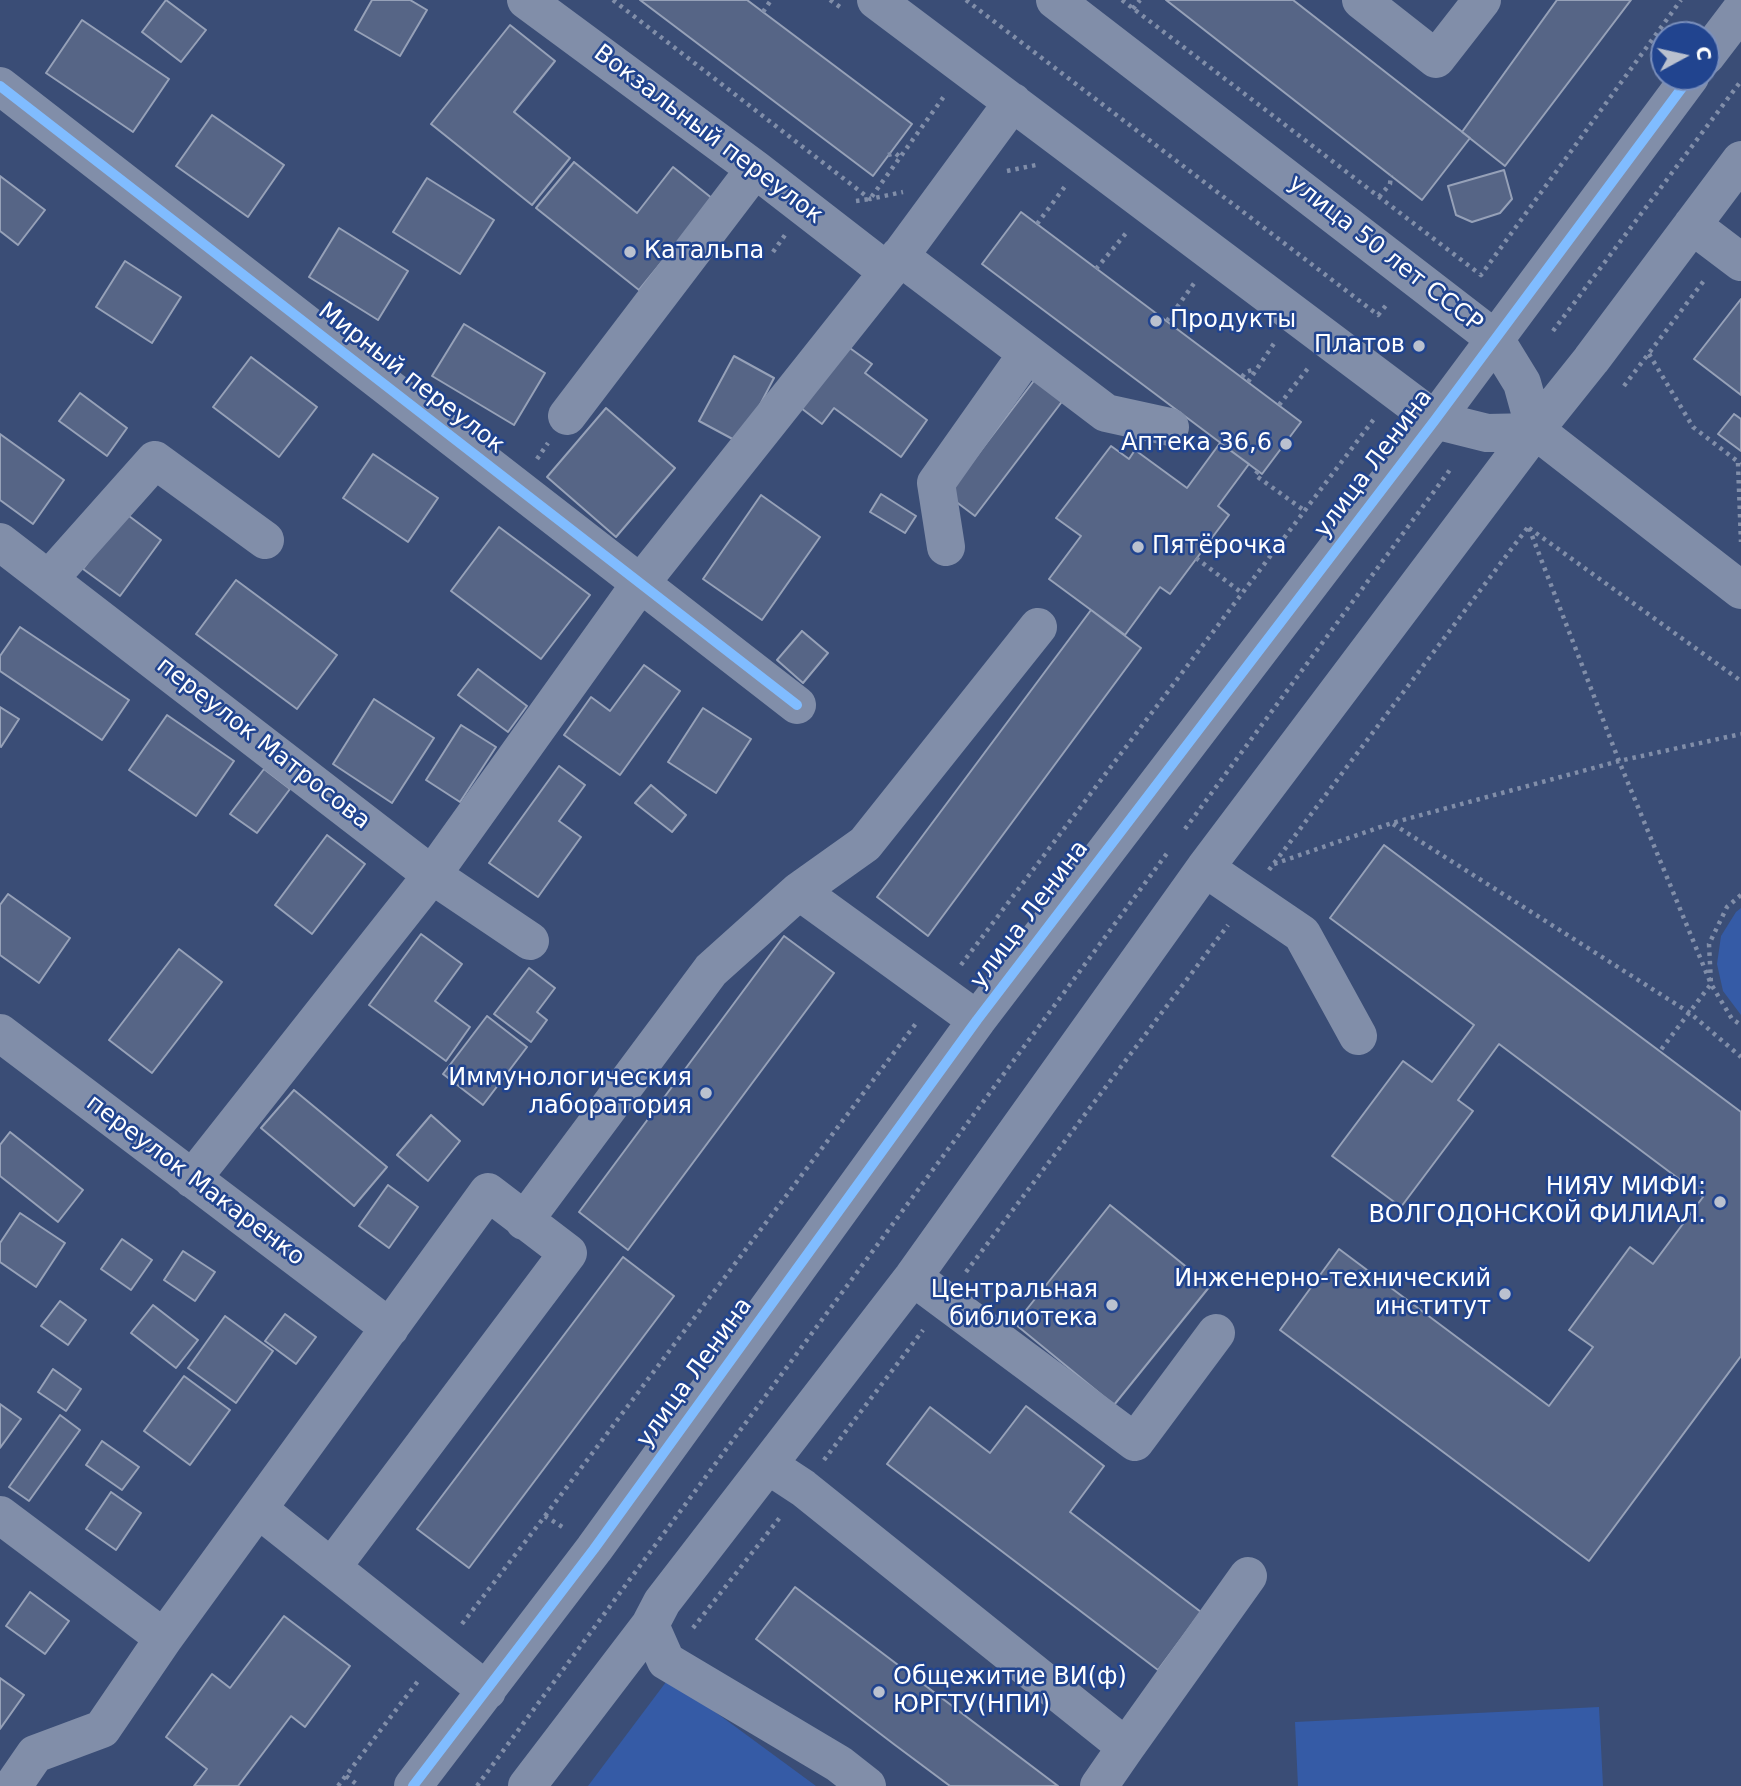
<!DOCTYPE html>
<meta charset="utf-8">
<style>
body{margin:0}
#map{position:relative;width:1741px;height:1786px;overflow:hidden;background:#3a4d76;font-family:"DejaVu Sans",sans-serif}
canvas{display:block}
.north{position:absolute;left:1650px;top:21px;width:70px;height:70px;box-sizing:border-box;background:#21448f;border:2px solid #7a8fbc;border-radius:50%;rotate:82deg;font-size:19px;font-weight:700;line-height:28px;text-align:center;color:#fff}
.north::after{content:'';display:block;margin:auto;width:24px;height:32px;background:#bac1cf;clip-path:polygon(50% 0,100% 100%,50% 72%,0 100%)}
</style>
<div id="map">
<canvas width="1741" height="1786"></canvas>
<div class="north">С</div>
</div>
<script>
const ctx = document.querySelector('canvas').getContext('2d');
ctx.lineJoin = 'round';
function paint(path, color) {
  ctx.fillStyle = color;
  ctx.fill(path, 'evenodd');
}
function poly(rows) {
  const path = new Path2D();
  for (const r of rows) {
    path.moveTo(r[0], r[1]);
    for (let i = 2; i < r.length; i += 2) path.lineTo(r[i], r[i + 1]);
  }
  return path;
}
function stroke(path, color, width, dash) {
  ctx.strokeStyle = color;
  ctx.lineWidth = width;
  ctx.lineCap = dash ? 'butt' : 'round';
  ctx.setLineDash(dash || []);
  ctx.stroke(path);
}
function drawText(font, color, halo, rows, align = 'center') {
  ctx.font = font + ' "DejaVu Sans",sans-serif';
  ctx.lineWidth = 5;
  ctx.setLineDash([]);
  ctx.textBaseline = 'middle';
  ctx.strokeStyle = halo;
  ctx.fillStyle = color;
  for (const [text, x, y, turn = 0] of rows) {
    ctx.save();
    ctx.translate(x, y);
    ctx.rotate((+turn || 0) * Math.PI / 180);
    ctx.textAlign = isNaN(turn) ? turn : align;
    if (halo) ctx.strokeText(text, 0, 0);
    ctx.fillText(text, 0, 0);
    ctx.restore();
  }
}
paint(poly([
 [1741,908,1741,1015,1723,991,1717,964,1721,936,1736,912],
 [669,1678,816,1786,588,1786],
 [1599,1707,1603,1786,1298,1786,1295,1722]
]), '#355ba6');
const building = poly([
 [166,0,206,30,181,62,142,32,166,0],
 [372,0,410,0,427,10,400,56,355,30,372,0],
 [640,0,747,0,912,124,873,176,640,0],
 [1166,0,1293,0,1470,138,1422,200,1166,0],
 [1557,0,1631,0,1505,166,1462,132,1557,0],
 [82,20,169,79,133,132,46,73,82,20],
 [510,25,555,61,514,112,570,158,532,205,431,124,510,25],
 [212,115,284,165,248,217,176,166,212,115],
 [574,162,637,213,673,167,713,199,639,290,536,208,574,162],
 [1504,170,1512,199,1500,213,1472,222,1456,215,1448,186,1504,170],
 [0,176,45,210,18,245,0,231,0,176],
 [427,178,494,220,460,274,393,232,427,178],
 [1021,212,1301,422,1262,474,982,264,1021,212],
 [339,228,408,271,378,320,309,277,339,228],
 [125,261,181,297,152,343,96,307,125,261],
 [1741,299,1741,395,1694,359,1741,299],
 [464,324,545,373,514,425,432,376,464,324],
 [847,346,872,364,865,373,927,420,901,457,834,408,822,424,801,408,847,346],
 [734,356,774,378,740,443,699,421,734,356],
 [251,357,317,407,279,457,213,407,251,357],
 [1039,374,1067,395,975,516,947,495,1039,374],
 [80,393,127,428,107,456,59,421,80,393],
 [606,408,675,468,616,537,547,477,606,408],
 [1734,414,1741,419,1741,451,1718,434,1734,414],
 [0,434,64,480,33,524,0,500,0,434],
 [1220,443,1249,464,1218,506,1229,515,1170,594,1160,587,1125,635,1049,579,1081,536,1056,518,1111,446,1129,459,1135,450,1187,488,1220,443],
 [373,454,438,498,408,542,343,498,373,454],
 [881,494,916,516,905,533,870,512,881,494],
 [761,495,820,537,762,620,703,579,761,495],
 [125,513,161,540,120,596,83,569,125,513],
 [499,527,590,595,541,659,451,591,499,527],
 [236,580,337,655,297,709,196,634,236,580],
 [1091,610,1141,648,928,936,877,897,1091,610],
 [20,627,129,700,102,740,0,671,0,656,20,627],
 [802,631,828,653,803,683,777,660,802,631],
 [644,665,680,691,620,775,564,735,591,697,610,711,644,665],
 [478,669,527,706,508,732,458,695,478,669],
 [374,699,434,738,392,803,333,764,374,699],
 [0,707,19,719,1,747,0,746,0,707],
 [703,708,751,739,716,793,668,762,703,708],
 [167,715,234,761,196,816,129,770,167,715],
 [461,725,496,747,460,802,426,780,461,725],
 [559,766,585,785,559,821,581,837,538,897,489,863,559,766],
 [264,769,290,789,257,833,230,814,264,769],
 [651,785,686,815,672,832,635,803,651,785],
 [327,835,365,864,312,934,275,905,327,835],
 [1384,845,1741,1112,1741,1356,1589,1561,1280,1330,1339,1249,1549,1406,1593,1347,1569,1330,1630,1247,1653,1264,1703,1197,1499,1044,1458,1100,1473,1111,1401,1207,1332,1156,1403,1061,1432,1082,1474,1025,1330,918,1384,845],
 [8,894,70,938,39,983,0,955,0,905,8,894],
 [421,934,462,964,435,1001,470,1027,446,1061,369,1005,421,934],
 [784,936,834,973,628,1250,579,1212,784,936],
 [179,949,222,982,152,1073,109,1040,179,949],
 [529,968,555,988,537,1012,547,1020,531,1042,494,1014,529,968],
 [487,1016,527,1047,483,1105,443,1074,487,1016],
 [294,1090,387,1167,354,1206,261,1128,294,1090],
 [431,1115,460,1141,428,1181,397,1155,431,1115],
 [10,1132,83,1190,58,1222,0,1176,0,1145,10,1132],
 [388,1185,418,1207,389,1248,359,1226,388,1185],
 [1110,1205,1210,1286,1114,1405,1015,1324,1110,1205],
 [20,1213,65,1243,36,1287,0,1262,0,1243,20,1213],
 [122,1239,152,1260,131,1290,101,1269,122,1239],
 [183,1251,215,1272,195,1301,164,1280,183,1251],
 [623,1257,674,1296,469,1568,417,1529,623,1257],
 [60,1301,86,1320,68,1345,41,1326,60,1301],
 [153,1305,198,1340,176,1368,131,1333,153,1305],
 [285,1314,316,1337,296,1364,265,1341,285,1314],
 [225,1316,273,1351,236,1403,188,1368,225,1316],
 [53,1369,81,1389,66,1411,38,1392,53,1369],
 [184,1376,230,1410,190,1465,144,1431,184,1376],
 [0,1404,21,1419,0,1448,0,1404],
 [1026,1406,1104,1466,1070,1512,1201,1612,1158,1670,887,1464,930,1407,990,1453,1026,1406],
 [60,1415,80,1430,29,1501,9,1487,60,1415],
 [102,1441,139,1467,122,1490,86,1465,102,1441],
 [111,1492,141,1513,116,1550,86,1529,111,1492],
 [795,1587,1058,1786,950,1786,895,1745,756,1639,795,1587],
 [30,1592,69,1621,45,1654,6,1626,30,1592],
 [284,1616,350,1666,305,1727,291,1716,238,1786,194,1786,207,1769,166,1737,212,1674,230,1688,284,1616],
 [0,1678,24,1695,0,1729,0,1678]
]);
paint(building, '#566586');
stroke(building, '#96a1b8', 2);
stroke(poly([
 [613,0,870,199,903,192],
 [830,0,840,7],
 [966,0,1378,315,1388,303],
 [1122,0,1481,275,1681,0],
 [1133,9,1140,0],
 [763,12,771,0],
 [888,155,895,153,900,157],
 [1007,171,1036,165],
 [1379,197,1390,184,1391,175],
 [856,201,870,199,945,95],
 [1037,224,1066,185],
 [773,252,785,235],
 [1096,269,1127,232],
 [1167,321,1195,282],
 [1553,331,1741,81],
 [1649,354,1693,427,1741,464],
 [1242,377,1246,372,1255,369],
 [1248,382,1275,342],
 [1624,386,1706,278],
 [1279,405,1309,367],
 [537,459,548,443],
 [1738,463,1741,542],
 [1258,471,1255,475,1305,511],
 [1529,528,1619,761,1711,984,1660,1051],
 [1529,528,1741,681],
 [1196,558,1242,593],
 [1393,824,1690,1013,1741,1057],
 [1185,829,1452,467],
 [1274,864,1392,823,1619,761,1741,734],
 [1269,870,1528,527],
 [1741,895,1727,907,1709,944,1711,984,1732,1019,1741,1025],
 [961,965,1374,419],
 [966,1272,1228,925],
 [824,1460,923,1330],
 [545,1516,917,1022],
 [462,1624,545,1516,564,1528],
 [693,1628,781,1516],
 [346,1776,359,1786],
 [338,1786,418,1681],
 [477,1786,1168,852]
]), '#818ea9', 4.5, [3.5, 5]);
stroke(poly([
 [526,0,755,169,888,272],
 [876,0,1435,420,1487,433,1533,432],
 [1055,0,1495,339,1522,383,1535,430,1741,590],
 [1361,0,1436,59,1482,0],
 [1706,56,1741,10],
 [0,86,797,705],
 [1692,225,1741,262],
 [899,256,1106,413,1170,427],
 [567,416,755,169],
 [0,542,432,875,530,941],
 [946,547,936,483,1027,354],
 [49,579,155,460,265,540],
 [1205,868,1302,934,1358,1036],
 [799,891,977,1020],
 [0,1033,390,1328],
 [192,1179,432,875,640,584,888,272,1013,102],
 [524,1221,711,970,799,891,865,844,1038,627],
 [913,1277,1135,1442,1216,1333],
 [768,1465,803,1488,1126,1747,1099,1786],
 [258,1509,487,1691],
 [0,1515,164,1638],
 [650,1625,666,1661,839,1764,867,1786],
 [1126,1747,1248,1576],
 [13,1786,35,1754,102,1729,164,1638,488,1192,568,1253,332,1567],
 [413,1786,594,1549,977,1020,1435,420,1690,77],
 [527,1786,650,1625,662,1602,913,1277,1205,868,1535,430,1591,360,1741,160]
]), '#818ea9', 38);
stroke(poly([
 [0,86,797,705],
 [413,1786,594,1549,977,1020,1435,420,1690,77]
]), '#80bcff', 10);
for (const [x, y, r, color] of [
 [630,252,7,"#bac1cf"],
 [1156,321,7,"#bac1cf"],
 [1419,346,7,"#bac1cf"],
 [1286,444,7,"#bac1cf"],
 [1138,547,7,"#bac1cf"],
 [706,1093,7,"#bac1cf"],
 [1720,1202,7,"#bac1cf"],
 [1505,1294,7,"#bac1cf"],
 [1112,1305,7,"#bac1cf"],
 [879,1692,7,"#bac1cf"]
]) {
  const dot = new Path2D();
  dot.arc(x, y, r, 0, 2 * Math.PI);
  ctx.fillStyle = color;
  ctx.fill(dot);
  stroke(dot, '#21448f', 2.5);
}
drawText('24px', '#fff', '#21448f', [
 ["Вокзальный переулок",708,135,37],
 ["улица 50 лет СССР",1385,254,38],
 ["Мирный переулок",411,379,38],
 ["улица Ленина",1374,464,-53],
 ["переулок Матросова",263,744,38],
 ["улица Ленина",1030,915,-53],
 ["переулок Макаренко",195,1181,37],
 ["улица Ленина",695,1373,-54]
]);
drawText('24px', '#fff', '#21448f', [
 ["Катальпа",644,252,"left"],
 ["Продукты",1170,321,"left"],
 ["Платов",1405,346],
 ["Аптека 36,6",1272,444],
 ["Пятёрочка",1152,547,"left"],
 ["Иммунологическия",692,1079],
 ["лаборатория",692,1107],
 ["НИЯУ МИФИ:",1706,1188],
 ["ВОЛГОДОНСКОЙ ФИЛИАЛ.",1706,1216],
 ["Инженерно-технический",1491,1280],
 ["институт",1491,1308],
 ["Центральная",1098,1291],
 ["библиотека",1098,1319],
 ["Общежитие ВИ(ф)",893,1678,"left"],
 ["ЮРГТУ(НПИ)",893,1706,"left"]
], 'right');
</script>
